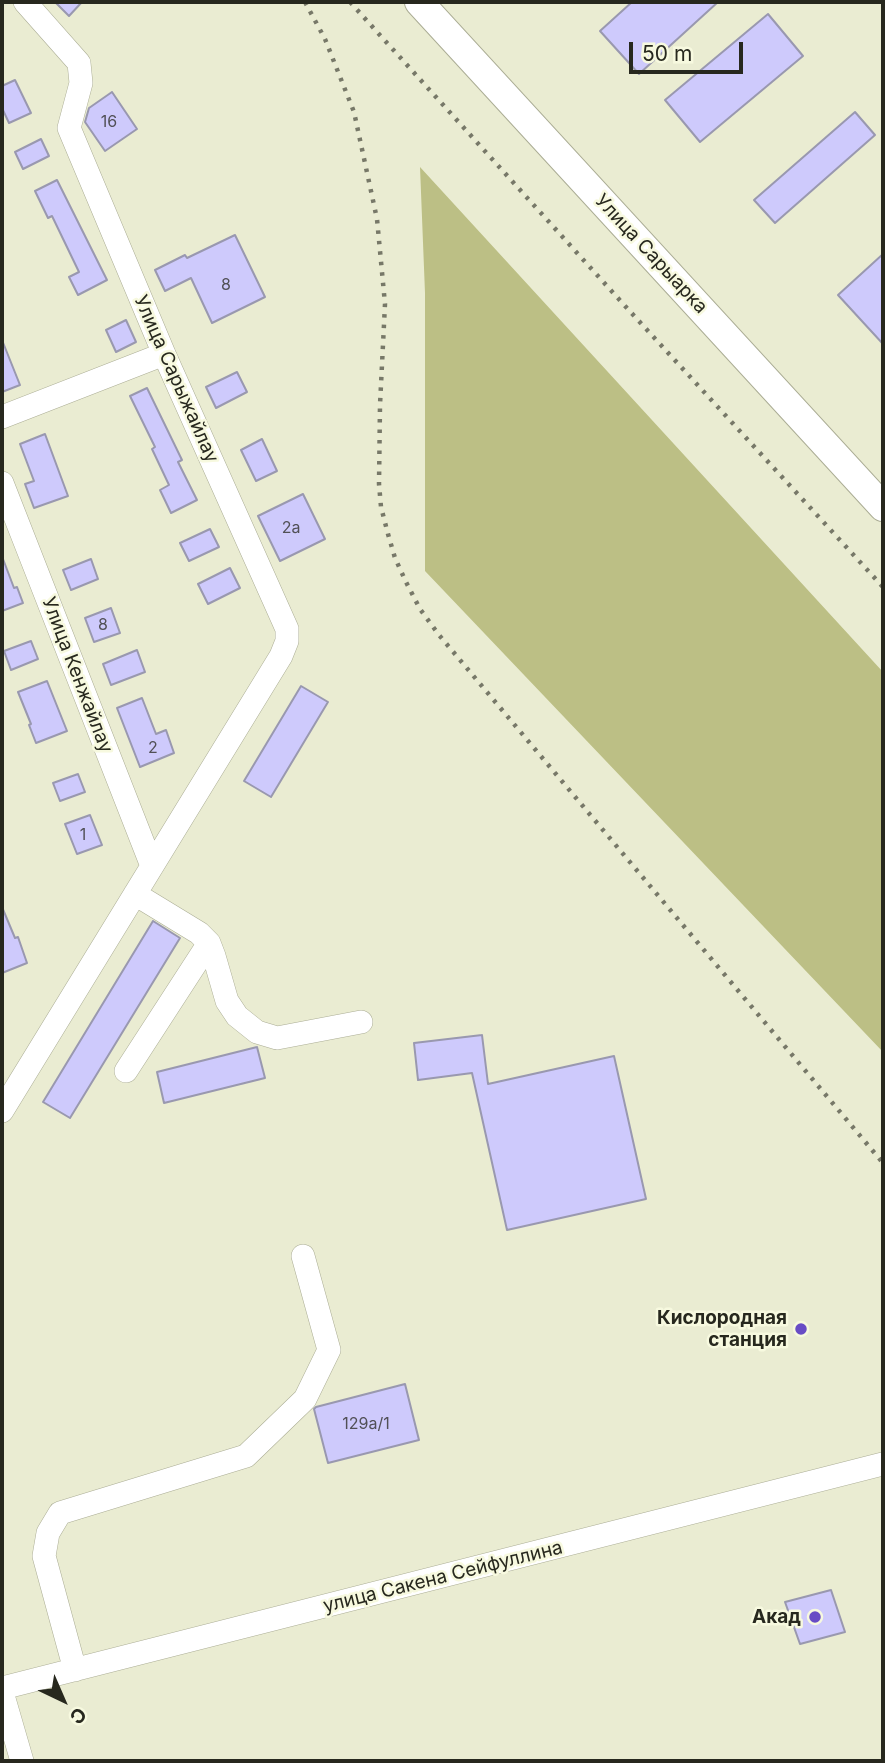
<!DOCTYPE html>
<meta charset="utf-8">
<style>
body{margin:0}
#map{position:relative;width:885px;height:1763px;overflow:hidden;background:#eaecd2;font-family:Inter,sans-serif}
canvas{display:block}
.frame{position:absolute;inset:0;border:4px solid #27281e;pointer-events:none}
.north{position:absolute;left:28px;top:1665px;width:70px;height:70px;-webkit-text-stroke:5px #f7f9df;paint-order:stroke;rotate:136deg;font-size:19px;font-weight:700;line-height:28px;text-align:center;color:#27281e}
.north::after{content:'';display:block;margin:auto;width:24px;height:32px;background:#27281e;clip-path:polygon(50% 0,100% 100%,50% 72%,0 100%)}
.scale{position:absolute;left:629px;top:42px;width:114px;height:32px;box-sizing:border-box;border:4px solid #27281e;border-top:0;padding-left:9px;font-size:21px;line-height:24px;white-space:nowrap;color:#27281e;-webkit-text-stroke:5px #f7f9df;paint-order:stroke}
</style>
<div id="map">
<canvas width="885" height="1763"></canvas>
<div class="frame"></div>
<div class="north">С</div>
<div class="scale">50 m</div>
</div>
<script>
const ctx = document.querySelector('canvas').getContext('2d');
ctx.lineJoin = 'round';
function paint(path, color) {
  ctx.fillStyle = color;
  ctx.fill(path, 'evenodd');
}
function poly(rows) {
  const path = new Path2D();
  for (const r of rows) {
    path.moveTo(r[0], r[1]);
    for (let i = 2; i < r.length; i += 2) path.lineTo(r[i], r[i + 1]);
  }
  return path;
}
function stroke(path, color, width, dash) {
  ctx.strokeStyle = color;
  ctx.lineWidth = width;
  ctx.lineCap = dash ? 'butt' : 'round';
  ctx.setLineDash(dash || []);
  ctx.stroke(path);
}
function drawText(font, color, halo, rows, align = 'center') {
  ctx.font = font + ' Inter,sans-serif';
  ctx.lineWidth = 5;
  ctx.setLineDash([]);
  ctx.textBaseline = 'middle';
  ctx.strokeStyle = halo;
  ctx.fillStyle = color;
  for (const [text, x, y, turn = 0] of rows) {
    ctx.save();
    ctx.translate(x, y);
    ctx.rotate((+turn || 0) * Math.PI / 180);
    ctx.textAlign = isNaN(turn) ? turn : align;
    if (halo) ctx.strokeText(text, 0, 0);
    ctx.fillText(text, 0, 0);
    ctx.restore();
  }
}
paint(poly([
 [420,167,883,672,883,1052,425,571,425,293]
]), '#bcbf85');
const building = poly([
 [55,2,82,2,69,16,55,2],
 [632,2,718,2,639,74,600,31,632,2],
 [768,14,803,56,700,142,665,100,768,14],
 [15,80,31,113,9,123,2,108,2,86,15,80],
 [112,92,137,129,105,151,85,122,89,108,112,92],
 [855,112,875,135,775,223,754,200,855,112],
 [41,139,49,156,23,169,15,152,41,139],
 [57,180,107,280,78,295,69,277,79,272,52,216,48,218,35,191,57,180],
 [235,235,265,297,212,323,191,278,165,291,155,270,185,255,187,258,235,235],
 [883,254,883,344,838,295,883,254],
 [126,320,136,342,116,352,106,330,126,320],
 [2,340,20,385,2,392,2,340],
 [237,372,247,392,216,408,206,387,237,372],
 [147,388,182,460,178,462,197,500,171,513,160,490,169,485,152,449,155,447,130,396,147,388],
 [45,434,68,496,34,508,25,484,34,481,20,444,45,434],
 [262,439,277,471,256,481,241,450,262,439],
 [303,494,325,539,280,561,258,516,303,494],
 [210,529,219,547,189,561,180,543,210,529],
 [2,559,3,559,14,588,17,587,23,603,2,611,2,559],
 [91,559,98,579,71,590,63,570,91,559],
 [230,568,240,588,208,604,198,584,230,568],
 [111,608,120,633,94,642,85,618,111,608],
 [31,641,38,659,11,670,4,651,31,641],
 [137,650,145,672,111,685,103,664,137,650],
 [47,681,67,731,36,743,29,725,31,724,18,692,47,681],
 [301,686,328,702,271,797,244,781,301,686],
 [142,698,156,734,166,730,174,753,140,767,117,708,142,698],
 [78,774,85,792,60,801,53,783,78,774],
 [90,815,102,845,77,854,65,824,90,815],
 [2,907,15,938,18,937,27,963,2,973,2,907],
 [153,921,180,938,70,1118,43,1102,153,921],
 [482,1035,488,1084,614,1056,646,1199,507,1230,472,1073,418,1080,414,1043,482,1035],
 [257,1047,265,1078,164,1103,157,1072,257,1047],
 [405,1384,419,1440,328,1463,314,1409,316,1407,405,1384],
 [831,1590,845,1632,800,1644,785,1602,831,1590]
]);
paint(building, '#cecafc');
stroke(building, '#9998af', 2);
const minor = poly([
 [2,417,164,354],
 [2,483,152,866],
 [135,894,199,933,209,943,214,956,227,1001,237,1016,257,1032,277,1038,361,1022],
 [126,1071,209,943],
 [2,1111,281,656,287,641,287,629,164,354,69,128,81,83,79,63,25,2],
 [75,1670,44,1556,48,1533,60,1513,246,1456,305,1399,329,1350,303,1256],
 [2,1688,883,1464],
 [2,1692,22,1761]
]);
const major = poly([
 [419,2,883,507]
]);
stroke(minor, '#abad95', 24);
stroke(major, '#abad95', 30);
stroke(minor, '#fff', 23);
stroke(major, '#fff', 28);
stroke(poly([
 [305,2,325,39,354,112,377,219,385,304,380,405,379,484,381,507,388,534,395,558,406,582,420,609,439,635,883,1163],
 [350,2,626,307,883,587]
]), '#777868', 4.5, [3.5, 7]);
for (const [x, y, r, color] of [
 [801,1329,7,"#684cc5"],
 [815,1617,7,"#684cc5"]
]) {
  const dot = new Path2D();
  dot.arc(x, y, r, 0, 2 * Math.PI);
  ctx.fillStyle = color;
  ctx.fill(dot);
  stroke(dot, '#f7f9df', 2.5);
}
drawText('16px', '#515056', null, [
 ["16",109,122],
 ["8",226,285],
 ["2а",291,528],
 ["8",103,625],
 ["2",153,748],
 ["1",83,835],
 ["129а/1",366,1424]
]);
drawText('19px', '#27281e', '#f7f9df', [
 ["Улица Сарыарка",651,254,47],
 ["Улица Сарыжайлау",176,379,66],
 ["Улица Кенжайлау",77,675,69],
 ["улица Сакена Сейфуллина",443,1577,-14]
]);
drawText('bold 19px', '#27281e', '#f7f9df', [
 ["Кислородная",787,1318],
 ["станция",787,1340],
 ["Акад",801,1617]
], 'right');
</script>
